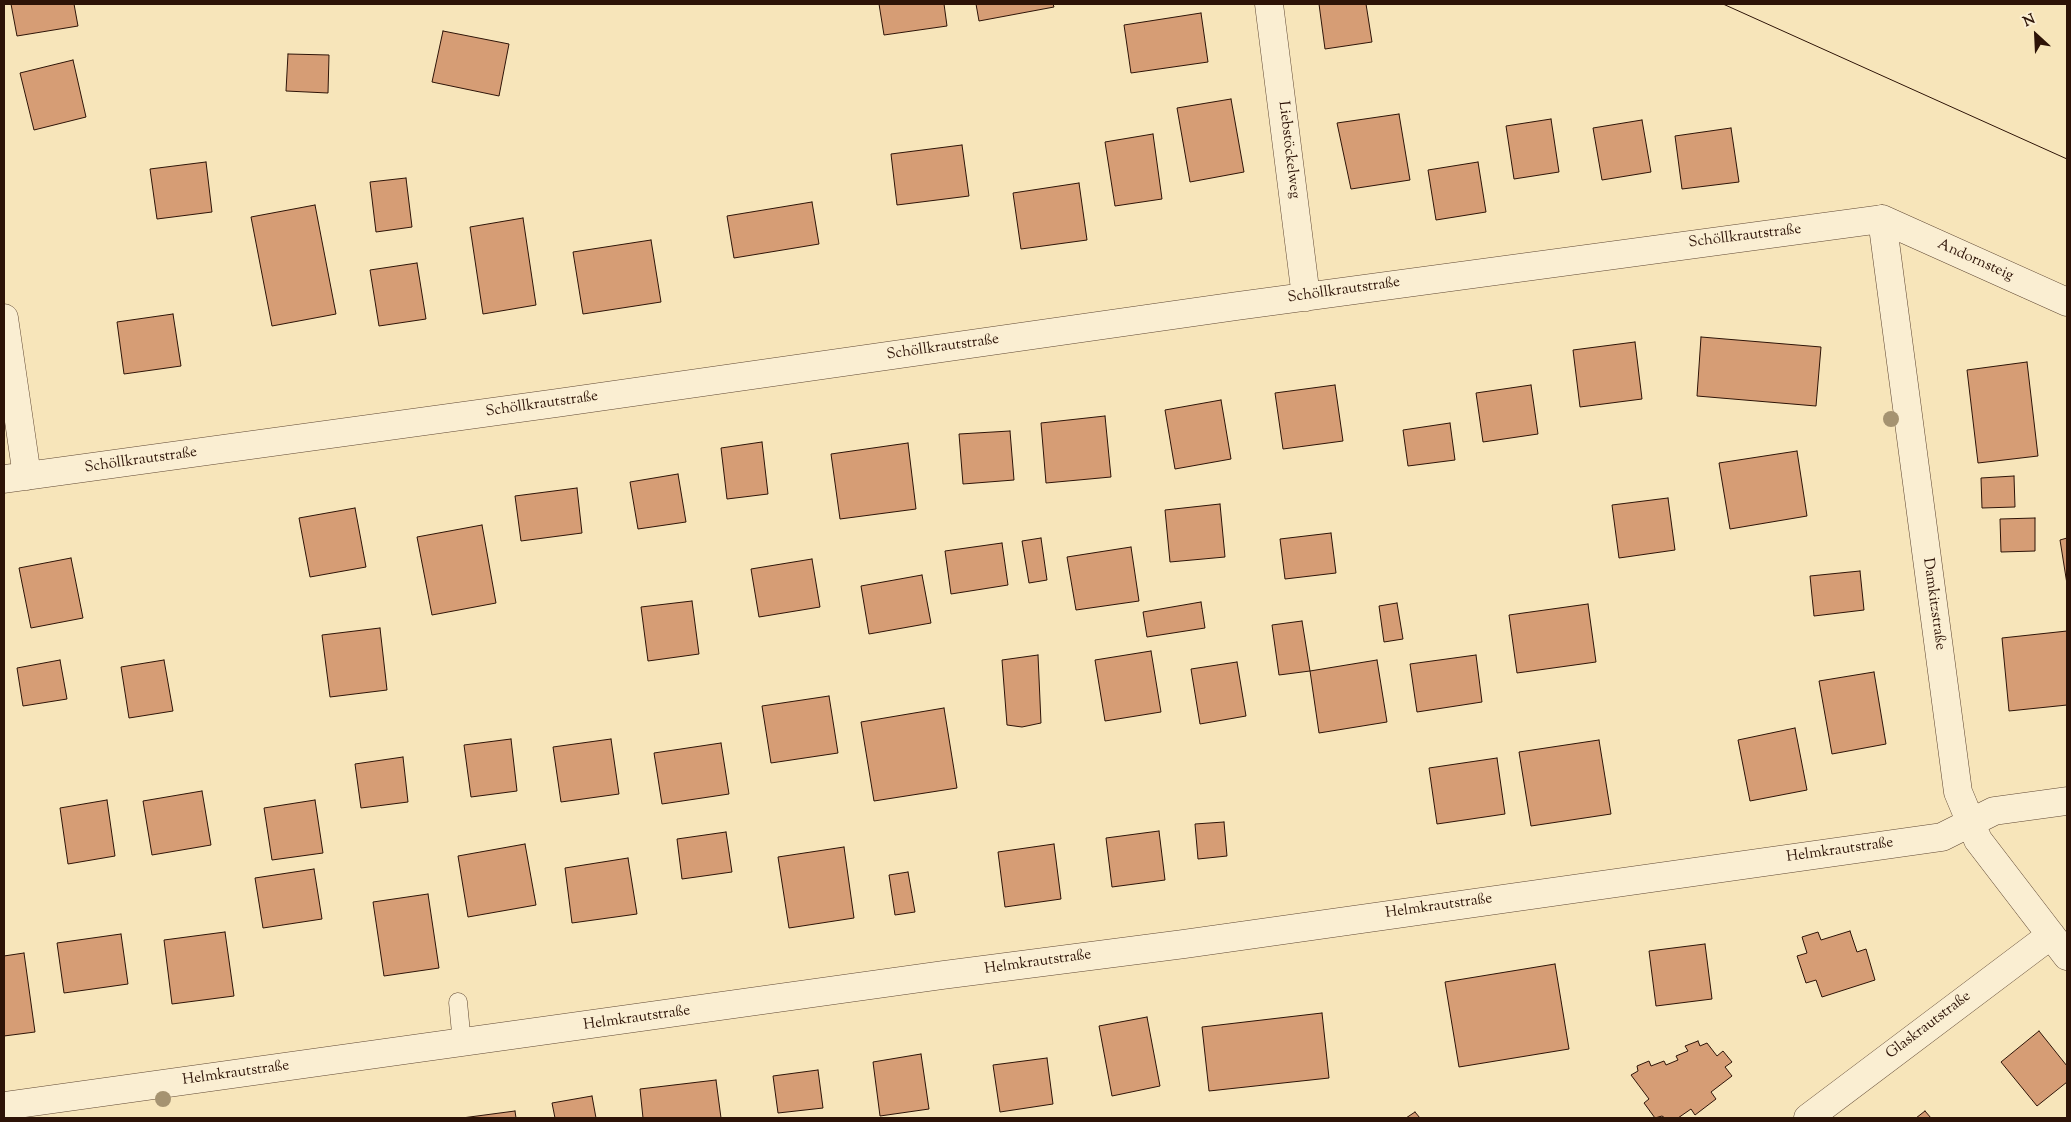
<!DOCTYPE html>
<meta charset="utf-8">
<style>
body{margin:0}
#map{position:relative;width:2071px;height:1122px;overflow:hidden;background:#f7e5ba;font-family:"Sorts Mill Goudy",serif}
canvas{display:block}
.frame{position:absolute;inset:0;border:5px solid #2d1307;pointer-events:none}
.north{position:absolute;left:2011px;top:10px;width:50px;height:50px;-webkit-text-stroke:4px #faeed2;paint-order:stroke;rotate:335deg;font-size:14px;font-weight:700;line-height:20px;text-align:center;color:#2d1307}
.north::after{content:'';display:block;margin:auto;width:18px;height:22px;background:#2d1307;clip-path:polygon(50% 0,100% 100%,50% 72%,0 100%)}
</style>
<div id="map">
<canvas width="2071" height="1122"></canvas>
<div class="frame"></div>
<div class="north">N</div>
</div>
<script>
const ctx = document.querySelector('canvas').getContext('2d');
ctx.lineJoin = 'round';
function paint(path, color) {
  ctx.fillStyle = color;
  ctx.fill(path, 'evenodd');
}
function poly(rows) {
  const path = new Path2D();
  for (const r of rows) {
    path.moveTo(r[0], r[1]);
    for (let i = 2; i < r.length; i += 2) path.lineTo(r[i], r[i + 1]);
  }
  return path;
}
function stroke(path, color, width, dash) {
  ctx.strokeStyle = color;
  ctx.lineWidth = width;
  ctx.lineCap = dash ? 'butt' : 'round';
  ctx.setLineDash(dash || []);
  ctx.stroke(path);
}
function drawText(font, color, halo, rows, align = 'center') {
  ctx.font = font + ' "Sorts Mill Goudy",serif';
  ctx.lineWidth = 5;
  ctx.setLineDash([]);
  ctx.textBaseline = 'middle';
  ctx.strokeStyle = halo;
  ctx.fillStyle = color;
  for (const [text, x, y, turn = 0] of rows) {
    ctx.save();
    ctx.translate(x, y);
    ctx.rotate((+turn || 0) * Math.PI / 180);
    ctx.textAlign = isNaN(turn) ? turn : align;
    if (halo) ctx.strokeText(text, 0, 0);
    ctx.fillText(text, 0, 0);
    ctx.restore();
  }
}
const building = poly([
 [11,4,74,4,78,26,17,36,11,4],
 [879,4,944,4,947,26,884,35,879,4],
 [976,4,1053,4,1054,7,979,21,976,4],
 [1319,4,1366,4,1372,42,1325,49,1319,4],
 [1201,13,1208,62,1131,73,1124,25,1201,13],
 [443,31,509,44,499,96,432,82,443,31],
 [288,54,329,55,328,93,286,91,288,54],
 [73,60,86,117,34,130,20,73,73,60],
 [1231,99,1244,172,1190,182,1177,108,1231,99],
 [1399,114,1410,180,1351,189,1337,123,1399,114],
 [1551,119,1559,172,1514,179,1506,126,1551,119],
 [1642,120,1651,172,1602,180,1593,128,1642,120],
 [1731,128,1739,182,1682,189,1675,136,1731,128],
 [1153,134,1162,199,1115,206,1105,142,1153,134],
 [962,145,969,196,897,205,891,154,962,145],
 [206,162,212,212,157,219,150,169,206,162],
 [1478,162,1486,212,1436,220,1428,170,1478,162],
 [406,178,412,227,376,232,370,182,406,178],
 [1079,183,1087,240,1021,249,1013,193,1079,183],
 [812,202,819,244,734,258,727,216,812,202],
 [315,205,336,314,272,326,251,217,315,205],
 [523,218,536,305,483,314,470,227,523,218],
 [651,240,661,302,583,314,573,252,651,240],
 [417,263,426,319,379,326,370,270,417,263],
 [173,314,181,366,124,374,117,322,173,314],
 [1701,337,1821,347,1816,406,1697,396,1701,337],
 [1635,342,1642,399,1580,407,1573,350,1635,342],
 [2027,362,2038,456,1978,463,1967,370,2027,362],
 [1335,385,1343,441,1283,449,1275,393,1335,385],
 [1531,385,1538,434,1483,442,1476,393,1531,385],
 [1221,400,1231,459,1175,469,1165,410,1221,400],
 [1105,416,1111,477,1046,483,1041,423,1105,416],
 [1450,423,1455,460,1408,466,1403,430,1450,423],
 [1010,431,1014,480,963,484,959,434,1010,431],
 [762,442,768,494,727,499,721,448,762,442],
 [908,443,916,509,840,519,831,454,908,443],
 [1797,451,1807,516,1730,529,1719,463,1797,451],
 [678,474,686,522,638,529,630,482,678,474],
 [2014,476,2015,507,1982,508,1981,478,2014,476],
 [577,488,582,533,521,541,515,496,577,488],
 [1668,498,1675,550,1619,558,1612,505,1668,498],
 [1220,504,1225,557,1170,562,1165,510,1220,504],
 [355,508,366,567,310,577,299,518,355,508],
 [2035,518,2035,551,2001,552,2000,519,2035,518],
 [482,525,496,603,432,615,417,537,482,525],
 [1331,533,1336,573,1285,579,1280,539,1331,533],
 [1041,538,1047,580,1029,583,1022,541,1041,538],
 [2067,538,2067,584,2060,540,2067,538],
 [1002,543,1008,585,951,594,945,551,1002,543],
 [1131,547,1139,601,1076,610,1067,557,1131,547],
 [71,558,83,618,31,628,19,568,71,558],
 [812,559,820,607,759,617,751,569,812,559],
 [1860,571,1864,610,1814,616,1810,576,1860,571],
 [922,575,931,623,869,634,861,586,922,575],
 [692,601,699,654,648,661,641,607,692,601],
 [1201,602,1205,628,1147,637,1143,612,1201,602],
 [1397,603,1403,639,1384,642,1379,606,1397,603],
 [1588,604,1596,662,1517,673,1509,615,1588,604],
 [1302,621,1310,671,1279,675,1272,625,1302,621],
 [380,628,387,690,330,697,322,635,380,628],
 [2067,631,2067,705,2009,711,2002,638,2067,631],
 [1151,651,1161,712,1105,721,1095,660,1151,651],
 [1038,655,1041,723,1022,727,1007,725,1002,660,1038,655],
 [1476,655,1482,702,1417,712,1410,664,1476,655],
 [60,660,67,699,23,706,17,668,60,660],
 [164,660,173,711,129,718,121,667,164,660],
 [1377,660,1387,722,1319,733,1310,671,1377,660],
 [1237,662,1246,716,1200,724,1191,669,1237,662],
 [1874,672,1886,744,1832,754,1819,681,1874,672],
 [829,696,838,753,771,763,762,706,829,696],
 [944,708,957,788,874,801,861,722,944,708],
 [1795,728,1807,790,1750,801,1738,740,1795,728],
 [511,739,517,791,471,797,464,745,511,739],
 [611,739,619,794,561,802,553,747,611,739],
 [1599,740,1611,814,1531,826,1519,752,1599,740],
 [721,743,729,794,662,804,654,753,721,743],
 [403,757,408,802,361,808,355,764,403,757],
 [1497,758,1505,814,1437,824,1429,768,1497,758],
 [202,791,211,845,152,855,143,801,202,791],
 [107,800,115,856,68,864,60,808,107,800],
 [315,800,323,853,272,860,264,808,315,800],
 [1224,822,1227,856,1198,859,1195,824,1224,822],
 [1159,831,1165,880,1112,887,1106,838,1159,831],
 [726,832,732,872,682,879,677,839,726,832],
 [525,844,536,905,468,917,458,856,525,844],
 [1054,844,1061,899,1005,907,998,852,1054,844],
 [844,847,854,918,789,928,778,857,844,847],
 [628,858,637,914,572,923,565,868,628,858],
 [314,869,322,919,263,928,255,878,314,869],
 [908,872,915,912,895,915,889,875,908,872],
 [428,894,439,968,384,976,373,902,428,894],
 [1850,931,1857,952,1866,949,1875,980,1822,997,1816,980,1806,983,1797,956,1807,953,1802,937,1818,932,1821,940,1850,931],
 [225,932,234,996,172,1004,164,940,225,932],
 [121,934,128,984,64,993,57,943,121,934],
 [1705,944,1712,999,1656,1006,1649,951,1705,944],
 [24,953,35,1032,4,1036,4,956,24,953],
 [1555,964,1569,1049,1459,1067,1445,982,1555,964],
 [1322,1013,1329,1078,1209,1091,1202,1027,1322,1013],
 [1147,1017,1160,1086,1112,1096,1099,1026,1147,1017],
 [2039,1031,2067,1066,2067,1082,2037,1106,2001,1062,2039,1031],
 [1698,1041,1700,1046,1707,1043,1717,1056,1723,1051,1732,1062,1725,1067,1732,1076,1711,1092,1716,1099,1695,1115,1691,1109,1678,1118,1665,1118,1662,1116,1655,1118,1644,1103,1649,1099,1631,1075,1638,1071,1637,1066,1649,1061,1651,1066,1664,1061,1666,1065,1678,1060,1676,1056,1688,1051,1685,1046,1698,1041],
 [921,1054,929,1109,880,1116,873,1062,921,1054],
 [1047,1058,1053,1104,1000,1112,993,1065,1047,1058],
 [818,1070,823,1108,778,1113,773,1076,818,1070],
 [716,1080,721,1118,643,1118,640,1089,716,1080],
 [592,1096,596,1118,555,1118,552,1103,592,1096],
 [515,1111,516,1118,462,1118,515,1111],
 [1925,1111,1931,1118,1916,1118,1925,1111],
 [1415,1112,1420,1118,1406,1118,1415,1112]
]);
paint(building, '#d69d75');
stroke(building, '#2d1307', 1);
const lane = poly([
 [458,1002,462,1043]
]);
const street = poly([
 [1269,4,1306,297],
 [1882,219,1958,792,1978,840,2067,956],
 [1882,219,2067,302],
 [4,318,27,476],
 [4,479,557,403,1237,306,1882,219],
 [4,1106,943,975,1184,944,1942,837,1994,811,2067,801],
 [1808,1118,2051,935]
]);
stroke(lane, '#604834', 19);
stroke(street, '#604834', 29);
stroke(lane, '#faeed2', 18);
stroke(street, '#faeed2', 28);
stroke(poly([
 [1723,4,2067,159]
]), '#2d1307', 1);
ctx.fillStyle = '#a59371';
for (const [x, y] of [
 [1891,419],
 [163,1099]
]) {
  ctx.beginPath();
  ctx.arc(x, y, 8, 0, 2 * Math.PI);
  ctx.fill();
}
drawText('15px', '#2d1307', '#faeed2', [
 ["Liebstöckelweg",1288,150,83],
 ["Schöllkrautstraße",1745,237,-7],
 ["Andornsteig",1975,261,24],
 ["Schöllkrautstraße",1344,291,-8],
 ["Schöllkrautstraße",943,348,-8],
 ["Schöllkrautstraße",542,405,-8],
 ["Schöllkrautstraße",141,461,-8],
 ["Damkitzstraße",1933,604,82],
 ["Helmkrautstraße",1840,851,-8],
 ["Helmkrautstraße",1439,907,-8],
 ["Helmkrautstraße",1038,963,-8],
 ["Helmkrautstraße",637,1019,-8],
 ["Glaskrautstraße",1929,1026,-37],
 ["Helmkrautstraße",236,1074,-8]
]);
</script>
